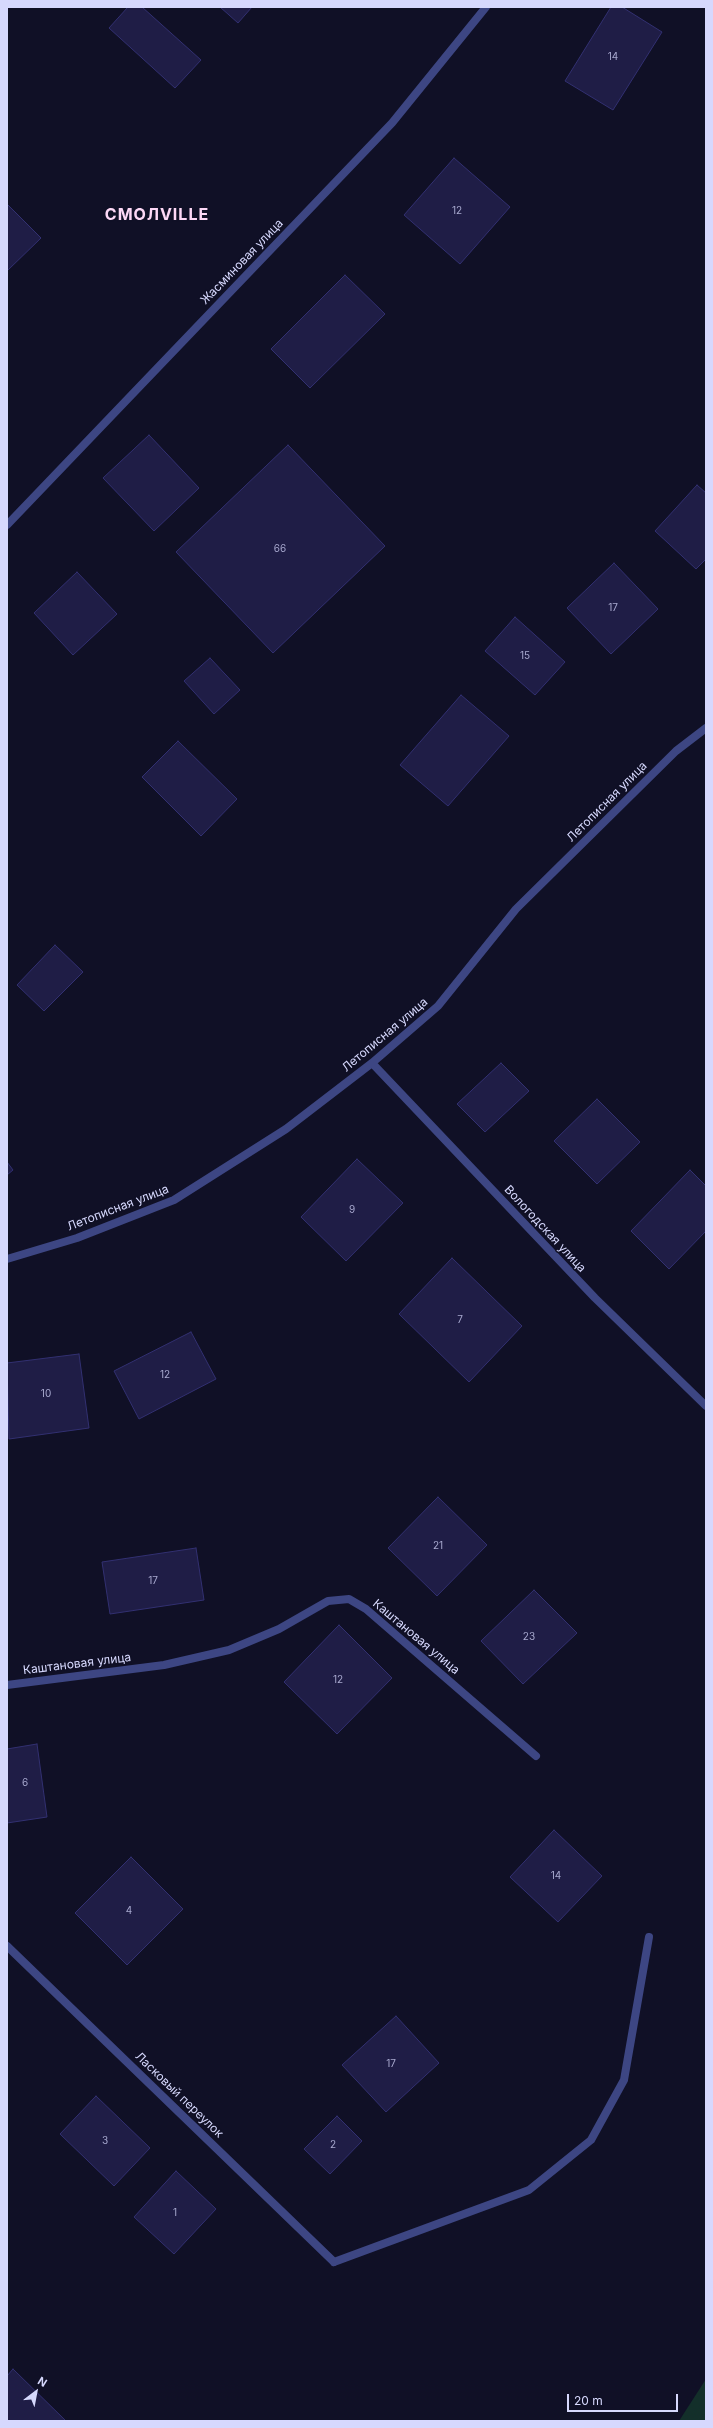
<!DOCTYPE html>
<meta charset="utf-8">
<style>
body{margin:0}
#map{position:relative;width:713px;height:2428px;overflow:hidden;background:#101026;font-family:Inter,sans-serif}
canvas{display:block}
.frame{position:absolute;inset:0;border:8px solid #d6d8fd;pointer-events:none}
.north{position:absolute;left:16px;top:2372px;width:40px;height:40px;-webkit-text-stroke:3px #101026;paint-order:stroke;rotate:32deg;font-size:11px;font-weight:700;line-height:16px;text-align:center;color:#d6d8fd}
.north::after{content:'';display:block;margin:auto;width:14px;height:18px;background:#d6d8fd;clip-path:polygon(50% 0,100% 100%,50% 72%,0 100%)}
.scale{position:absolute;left:567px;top:2394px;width:111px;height:18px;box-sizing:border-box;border:2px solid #d6d8fd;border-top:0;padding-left:5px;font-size:12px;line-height:14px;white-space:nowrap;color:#d6d8fd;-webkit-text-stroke:3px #101026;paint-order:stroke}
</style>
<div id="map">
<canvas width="713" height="2428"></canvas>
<div class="frame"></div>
<div class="north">N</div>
<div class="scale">20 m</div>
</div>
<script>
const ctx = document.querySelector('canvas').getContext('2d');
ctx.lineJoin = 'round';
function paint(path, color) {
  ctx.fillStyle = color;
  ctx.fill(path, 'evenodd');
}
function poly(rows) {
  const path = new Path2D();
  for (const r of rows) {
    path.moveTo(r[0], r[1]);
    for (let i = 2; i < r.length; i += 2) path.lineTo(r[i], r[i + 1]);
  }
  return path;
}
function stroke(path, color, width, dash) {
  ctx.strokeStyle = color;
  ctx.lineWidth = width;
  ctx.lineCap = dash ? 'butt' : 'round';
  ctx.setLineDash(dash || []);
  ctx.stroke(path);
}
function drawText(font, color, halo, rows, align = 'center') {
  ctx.font = font + ' Inter,sans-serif';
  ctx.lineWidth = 3;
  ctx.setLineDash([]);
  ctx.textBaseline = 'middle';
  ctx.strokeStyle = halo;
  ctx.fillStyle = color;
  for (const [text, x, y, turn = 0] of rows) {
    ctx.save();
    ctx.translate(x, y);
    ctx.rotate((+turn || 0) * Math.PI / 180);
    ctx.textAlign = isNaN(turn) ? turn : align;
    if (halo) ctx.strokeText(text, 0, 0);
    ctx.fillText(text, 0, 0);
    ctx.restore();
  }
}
paint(poly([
 [706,2379,706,2421,679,2421]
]), '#132f2a');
const building = poly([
 [128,7,142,7,201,60,175,88,109,28,128,7],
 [220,7,252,7,238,23,220,7],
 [611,7,622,7,662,32,613,110,565,81,611,7],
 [454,158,510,207,460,264,404,215,454,158],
 [7,204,41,238,7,271,7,204],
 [345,275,385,314,310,388,271,349,345,275],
 [149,435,199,488,154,531,103,478,149,435],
 [288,445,385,546,273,653,176,552,288,445],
 [697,485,706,493,706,559,696,569,655,531,697,485],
 [614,563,658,609,611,654,567,608,614,563],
 [77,572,117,614,73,655,34,613,77,572],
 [515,617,565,662,535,695,485,651,515,617],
 [210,658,240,690,214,714,184,681,210,658],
 [461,695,509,736,448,806,400,765,461,695],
 [178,741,237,799,201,836,142,777,178,741],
 [55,945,83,972,44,1011,17,985,55,945],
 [501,1063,529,1091,485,1132,457,1104,501,1063],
 [597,1099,640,1142,597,1184,554,1141,597,1099],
 [357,1159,403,1203,346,1261,301,1217,357,1159],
 [7,1162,13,1170,7,1175,7,1162],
 [690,1170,706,1186,706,1231,669,1269,631,1231,690,1170],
 [452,1258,522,1326,469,1382,399,1314,452,1258],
 [191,1332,216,1379,139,1419,114,1371,191,1332],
 [79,1354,89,1428,9,1439,7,1363,79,1354],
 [438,1497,487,1545,437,1596,388,1548,438,1497],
 [196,1548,204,1600,110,1614,102,1562,196,1548],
 [534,1590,577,1633,523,1684,481,1641,534,1590],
 [339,1625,392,1678,337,1734,284,1682,339,1625],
 [37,1744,47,1817,7,1823,7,1749,37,1744],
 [554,1830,602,1876,558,1922,510,1877,554,1830],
 [131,1857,183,1909,127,1965,75,1913,131,1857],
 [396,2016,439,2063,386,2112,342,2065,396,2016],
 [96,2096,150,2148,114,2186,60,2134,96,2096],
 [337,2116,362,2141,330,2174,304,2149,337,2116],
 [176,2171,216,2209,174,2254,134,2217,176,2171],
 [13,2369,66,2421,7,2421,7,2376,13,2369]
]);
paint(building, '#1f1d46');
stroke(building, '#323071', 1);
stroke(poly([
 [334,2262,529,2190,591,2140,624,2080,649,1937]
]), '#3d4683', 8);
stroke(poly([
 [7,525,392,123,486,7],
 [372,1063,595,1298,706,1406],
 [7,1259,77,1238,174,1200,286,1129,372,1063,438,1006,516,909,676,751,706,728],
 [7,1685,164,1665,229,1650,279,1629,328,1601,349,1599,366,1609,536,1756],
 [7,1946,334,2262]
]), '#3d4683', 8);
drawText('10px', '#a8a9cf', null, [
 ["14",613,57],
 ["12",457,211],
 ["66",280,549],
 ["17",613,608],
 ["15",525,656],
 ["9",352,1210],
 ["7",460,1320],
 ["12",165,1375],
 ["10",46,1394],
 ["21",438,1546],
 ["17",153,1581],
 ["23",529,1637],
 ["12",338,1680],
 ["6",25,1783],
 ["14",556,1876],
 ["4",129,1911],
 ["17",391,2064],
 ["3",105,2141],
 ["2",333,2145],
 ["1",175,2213]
]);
drawText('12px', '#d6d8fd', '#101026', [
 ["Жасминовая улица",242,262,-46],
 ["Летописная улица",607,802,-45],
 ["Летописная улица",385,1035,-40],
 ["Летописная улица",118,1208,-21],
 ["Вологодская улица",545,1229,47],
 ["Каштановая улица",416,1637,40],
 ["Каштановая улица",77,1664,-7],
 ["Ласковый переулок",179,2095,44]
]);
ctx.letterSpacing = '1px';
drawText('bold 16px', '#fdd8f6', '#101026', [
 ["СМОЛVILLE",157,215]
]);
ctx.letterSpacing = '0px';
</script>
